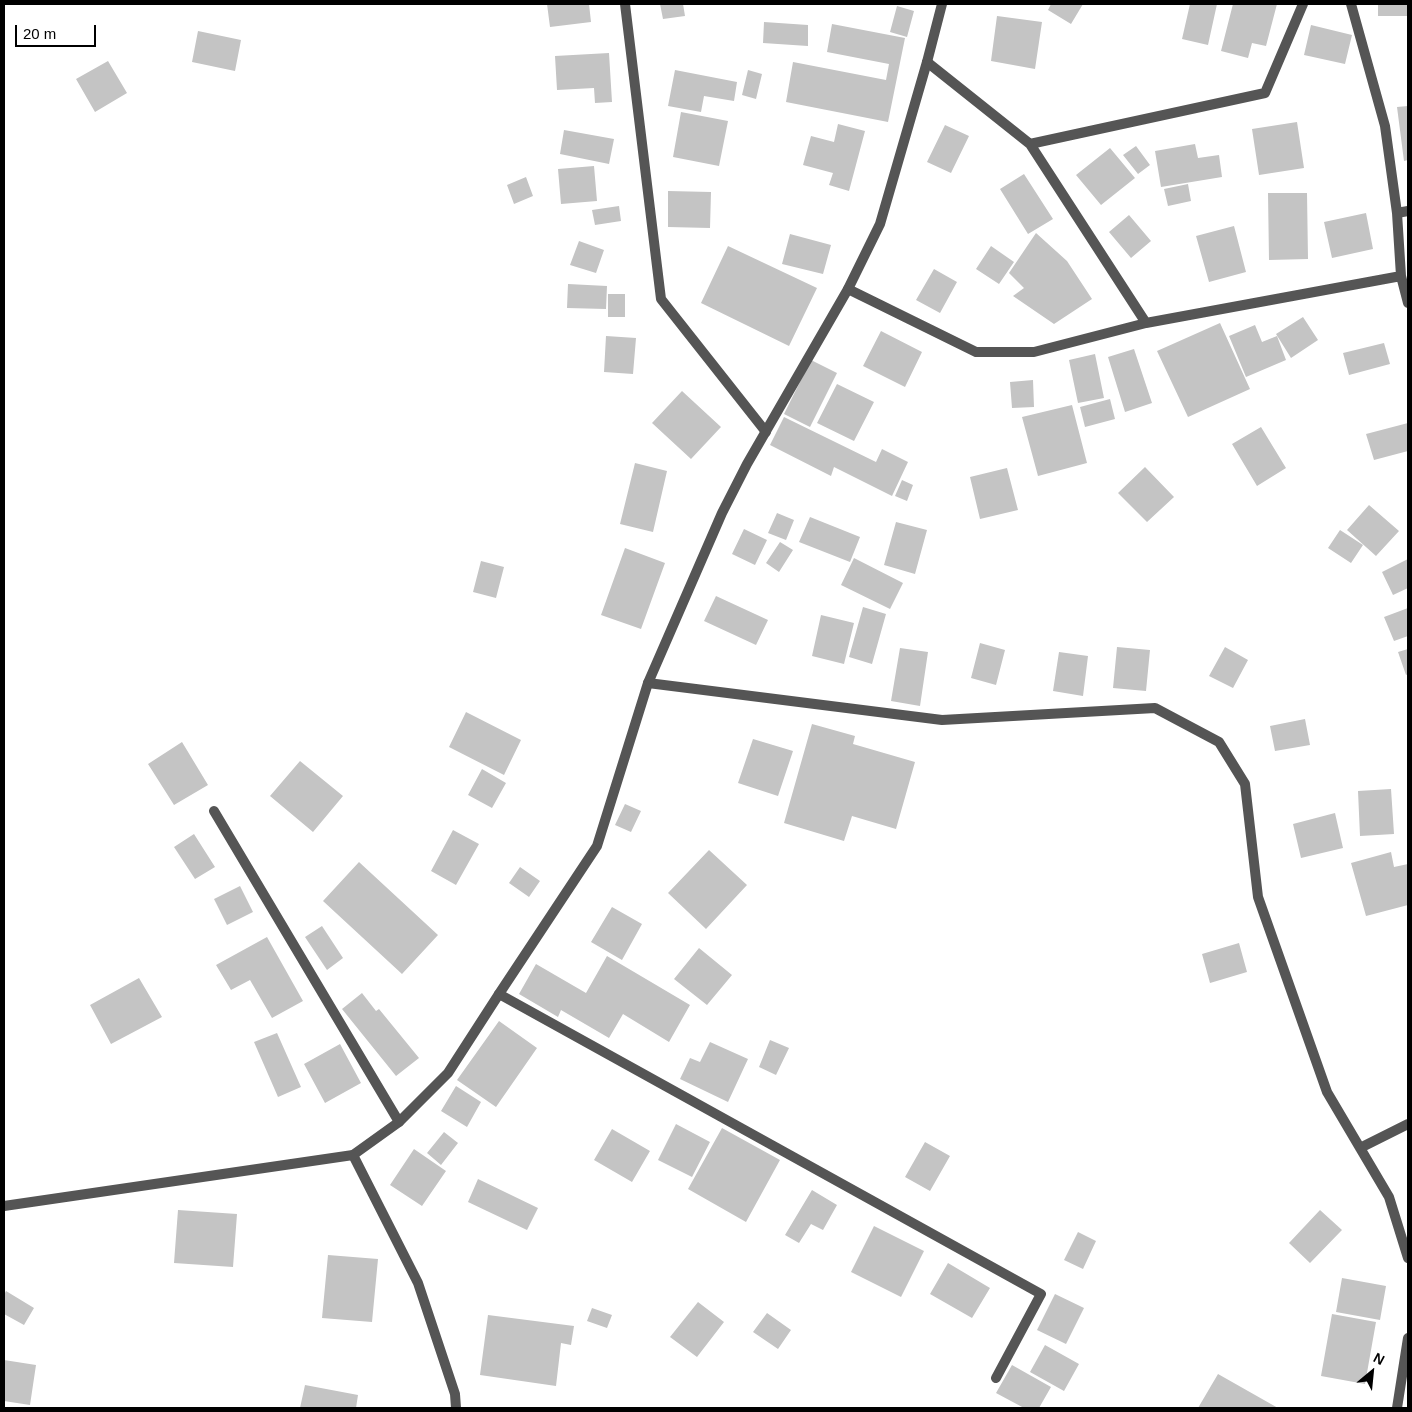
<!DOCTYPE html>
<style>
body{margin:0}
#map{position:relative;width:1412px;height:1412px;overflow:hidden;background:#fff;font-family:Helvetica,sans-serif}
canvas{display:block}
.frame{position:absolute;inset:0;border:5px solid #000;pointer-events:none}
.north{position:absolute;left:1347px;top:1347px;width:50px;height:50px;-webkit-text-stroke:4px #fff;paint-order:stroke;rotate:28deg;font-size:14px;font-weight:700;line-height:20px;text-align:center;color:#000}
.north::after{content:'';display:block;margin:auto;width:18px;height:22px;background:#000;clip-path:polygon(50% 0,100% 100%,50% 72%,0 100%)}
.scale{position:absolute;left:15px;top:25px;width:81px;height:22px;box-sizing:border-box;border:2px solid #000;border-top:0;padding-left:6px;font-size:15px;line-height:18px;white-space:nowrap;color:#000;-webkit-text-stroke:4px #fff;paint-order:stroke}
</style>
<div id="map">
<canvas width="1412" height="1412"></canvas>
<div class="frame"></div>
<div class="north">N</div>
<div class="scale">20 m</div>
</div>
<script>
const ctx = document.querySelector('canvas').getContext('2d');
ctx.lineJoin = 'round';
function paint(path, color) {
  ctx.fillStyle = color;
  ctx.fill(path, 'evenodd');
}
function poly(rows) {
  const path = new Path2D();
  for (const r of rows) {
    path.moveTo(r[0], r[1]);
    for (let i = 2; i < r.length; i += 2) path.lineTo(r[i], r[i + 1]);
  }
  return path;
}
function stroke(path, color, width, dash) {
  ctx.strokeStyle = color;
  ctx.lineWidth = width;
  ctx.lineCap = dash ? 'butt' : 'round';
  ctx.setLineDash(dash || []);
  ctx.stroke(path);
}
paint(poly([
 [547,4,589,4,591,22,550,27],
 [660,4,683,4,685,16,663,19],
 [1051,4,1083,4,1071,24,1048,10],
 [1190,4,1217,4,1208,45,1182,39],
 [1233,4,1277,4,1266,46,1252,43,1248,58,1221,51],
 [1378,4,1408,4,1408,16,1378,16],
 [897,6,914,11,907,37,890,32],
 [997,16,1042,22,1035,69,991,61],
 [764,22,808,25,808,46,763,43],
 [832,24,905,38,888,122,786,102,793,62,886,80,889,64,827,52],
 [1311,25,1352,35,1345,64,1304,55],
 [198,31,241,40,235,71,192,62],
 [609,53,612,102,595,103,594,88,557,90,555,56],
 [108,61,127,93,95,112,76,79],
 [675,70,737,82,734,101,704,96,701,112,668,106],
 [748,70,762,74,756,99,742,95],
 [1408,106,1408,160,1404,161,1397,107],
 [681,112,728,121,719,166,673,157],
 [1297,122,1304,168,1259,175,1252,129],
 [838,124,865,131,849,191,829,185,833,173,803,165,811,136,834,142],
 [945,125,969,136,951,173,927,162],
 [564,130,614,139,609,164,560,154],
 [1195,144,1198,158,1219,155,1222,177,1161,187,1155,151],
 [1136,146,1150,165,1138,174,1123,155],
 [1110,148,1135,178,1101,205,1076,175],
 [594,166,597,201,561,204,558,169],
 [1024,174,1053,219,1028,234,1000,189],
 [526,177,533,196,514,204,507,185],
 [1188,184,1191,201,1168,206,1164,189],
 [668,191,711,192,710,228,668,227],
 [1268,193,1307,193,1308,259,1269,260],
 [619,206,621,221,595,225,592,210],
 [1366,213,1373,249,1332,258,1324,222],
 [1129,215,1151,241,1131,258,1109,232],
 [1234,226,1246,272,1209,282,1196,236],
 [1036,233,1067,261,1092,299,1054,324,1013,296,1024,288,1009,273],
 [790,234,831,245,823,274,782,264],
 [579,241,604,250,596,273,570,265],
 [728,246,817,288,789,346,701,303],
 [991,246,1014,262,999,284,976,269],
 [934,269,957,282,940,313,916,300],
 [568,284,607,286,606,309,567,308],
 [608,294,625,294,625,317,608,317],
 [1303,317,1318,340,1291,358,1276,334],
 [1220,323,1250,389,1188,417,1157,351],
 [1255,325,1262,342,1277,336,1286,360,1246,377,1229,336],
 [881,331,922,352,905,387,863,366],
 [606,336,636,338,633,374,604,372],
 [1384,343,1390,364,1349,375,1343,353],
 [1134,349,1152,403,1125,412,1108,357],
 [1095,354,1104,398,1078,403,1069,360],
 [811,360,837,373,810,427,784,414],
 [1033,380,1034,407,1012,408,1010,382],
 [837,384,874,402,854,441,817,423],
 [682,391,721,427,691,459,652,423],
 [1110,399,1115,419,1085,427,1080,407],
 [1072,405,1087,463,1038,476,1022,417],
 [784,417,876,462,882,449,908,462,892,496,834,467,831,476,770,445],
 [1408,423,1408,451,1374,460,1366,434],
 [1261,427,1286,468,1257,486,1232,444],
 [635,463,667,471,653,532,620,524],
 [1145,467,1174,497,1147,522,1118,493],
 [1007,468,1018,510,980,519,970,477],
 [902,480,913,485,907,501,895,496],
 [1369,505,1399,531,1376,556,1347,530],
 [777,513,794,520,786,540,768,533],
 [810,517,860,537,850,562,799,542],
 [896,522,927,530,915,574,884,565],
 [744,529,767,540,755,565,732,554],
 [1340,530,1363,545,1351,563,1328,548],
 [780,542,793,550,779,572,766,563],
 [625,548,665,563,641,629,601,615],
 [854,558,903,583,890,609,841,585],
 [1408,559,1408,588,1393,595,1382,572],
 [481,561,504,567,496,598,473,592],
 [716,596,768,620,756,645,704,621],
 [863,607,886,614,872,664,849,657],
 [1408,608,1408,636,1394,641,1384,617],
 [821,615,854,623,844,664,812,656],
 [980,643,1005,650,996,685,971,678],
 [1117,647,1150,650,1146,691,1113,688],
 [1225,647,1248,660,1233,688,1209,676],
 [900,648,928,652,920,706,891,701],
 [1408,649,1408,674,1406,675,1398,652],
 [1059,652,1088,656,1083,696,1053,691],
 [466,712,521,740,504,775,449,747],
 [1305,719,1310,745,1275,751,1270,726],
 [812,724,855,736,853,744,915,762,896,829,852,816,844,841,784,823],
 [753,739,793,751,778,796,738,783],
 [182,742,208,785,174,805,148,764],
 [300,761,343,796,313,832,270,796],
 [482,769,506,783,492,808,468,795],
 [1391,789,1394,834,1360,836,1358,791],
 [625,804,641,811,631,832,615,825],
 [1335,813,1343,848,1301,858,1293,824],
 [453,830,479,844,456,885,431,871],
 [194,834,215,867,195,879,174,847],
 [709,850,747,885,706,929,668,893],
 [1391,852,1394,867,1408,864,1408,905,1366,916,1351,863],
 [359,862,438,935,402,974,323,901],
 [520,867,540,881,529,897,509,883],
 [240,886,253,912,227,925,214,899],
 [612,907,642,924,622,960,591,942],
 [322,926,343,958,327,970,305,937],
 [267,937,303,1001,272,1018,250,980,231,990,216,965],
 [1239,943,1247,972,1210,983,1202,954],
 [699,948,732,975,707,1005,674,979],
 [607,956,690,1005,669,1042,623,1014,609,1038,561,1010,558,1017,519,994,536,964,586,993],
 [139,978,162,1017,111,1044,90,1005],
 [362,993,376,1011,379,1009,419,1058,396,1076,342,1009],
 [499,1021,537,1048,496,1107,457,1080],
 [277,1033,301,1087,278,1097,254,1042],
 [770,1040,789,1048,776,1075,759,1067],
 [710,1042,748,1059,728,1102,680,1079,690,1058,700,1062],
 [340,1044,361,1083,325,1103,304,1064],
 [456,1086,481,1102,467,1127,441,1111],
 [676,1124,710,1142,692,1177,658,1160],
 [722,1128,780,1160,746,1222,688,1189],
 [612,1129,650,1151,632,1182,594,1160],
 [444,1132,458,1143,441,1165,427,1153],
 [925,1142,950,1156,930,1191,905,1177],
 [414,1149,446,1171,422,1206,390,1185],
 [478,1179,538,1208,527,1230,468,1202],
 [812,1190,837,1205,823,1230,811,1224,799,1243,785,1235],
 [178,1210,237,1214,233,1267,174,1263],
 [1320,1210,1342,1230,1310,1263,1289,1243],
 [874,1226,924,1251,901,1297,851,1272],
 [1078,1232,1096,1241,1083,1269,1064,1260],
 [328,1255,378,1259,372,1322,322,1318],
 [948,1263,990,1288,972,1318,930,1294],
 [1342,1278,1386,1286,1380,1320,1336,1312],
 [6,1291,34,1308,24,1325,4,1314,4,1295],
 [1055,1294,1084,1308,1066,1344,1037,1330],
 [698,1302,724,1322,697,1357,670,1337],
 [592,1308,612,1315,607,1328,587,1321],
 [767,1313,791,1330,778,1349,753,1332],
 [1332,1314,1376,1322,1365,1384,1321,1376],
 [488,1315,574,1326,571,1345,561,1343,556,1386,480,1375],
 [1045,1345,1079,1364,1064,1391,1030,1372],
 [4,1360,36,1365,30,1405,4,1401],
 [1012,1365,1051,1387,1039,1408,1024,1408,996,1393],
 [1218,1374,1278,1408,1198,1408],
 [305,1385,358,1395,356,1408,300,1408]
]), '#c4c4c4');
stroke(poly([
 [625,4,661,299,766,432],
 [1351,4,1385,126,1397,213,1401,276,1408,303],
 [927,62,1030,144,1146,323],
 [1030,144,1265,93,1303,4],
 [1397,213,1408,211],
 [848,289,976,352,1034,352,1146,323,1401,276],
 [648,683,942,720,1155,708,1219,742,1245,784,1258,897,1327,1092,1389,1197,1408,1258],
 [214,811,399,1122],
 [499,994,1041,1294,996,1378],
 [1360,1148,1408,1124],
 [353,1155,418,1283,455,1394,456,1408],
 [1397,1408,1408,1338]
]), '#555', 10);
stroke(poly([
 [4,1206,353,1155,399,1122,448,1073,499,994,597,846,648,683,722,513,747,464,848,289,880,224,927,62,942,4]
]), '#555', 10);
</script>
